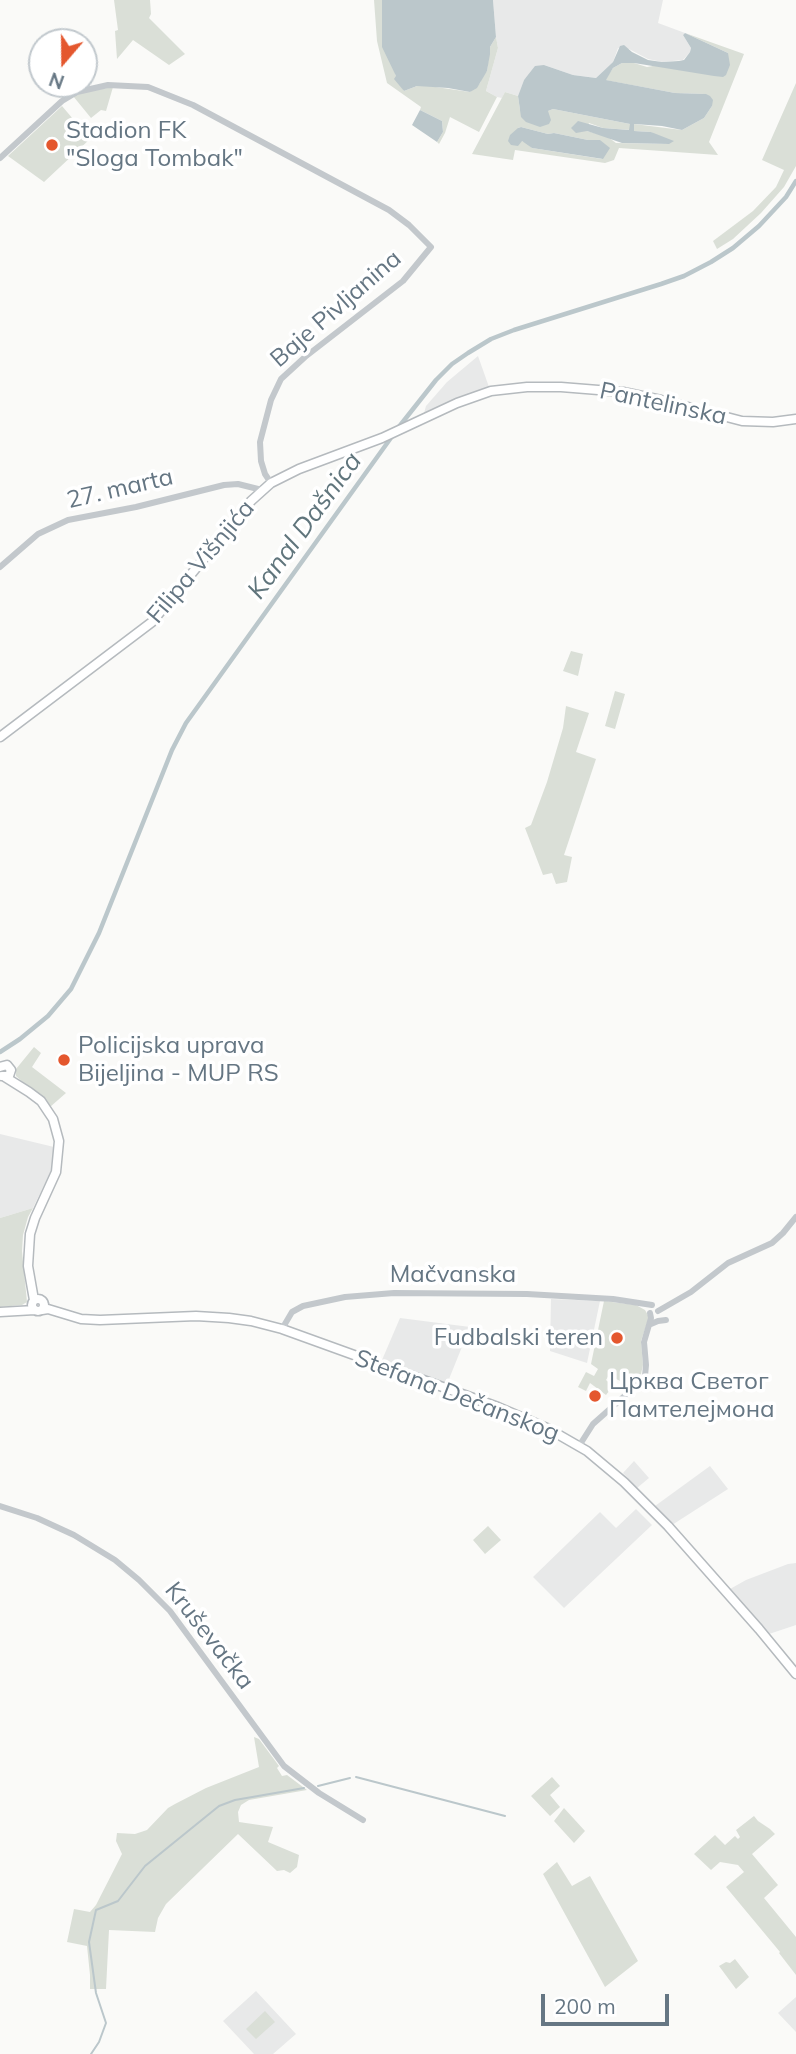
<!DOCTYPE html>
<meta charset="utf-8">
<style>
body{margin:0}
#map{position:relative;width:796px;height:2054px;overflow:hidden;background:#fafaf8;font-family:Mulish,sans-serif}
canvas{display:block}
.north{position:absolute;left:28px;top:28px;width:70px;height:70px;box-sizing:border-box;background:#fff;border:2px solid #c1c8cd;border-radius:50%;rotate:200deg;font-size:19px;font-weight:700;line-height:28px;text-align:center;color:#657683}
.north::after{content:'';display:block;margin:auto;width:24px;height:32px;background:#e4572e;clip-path:polygon(50% 0,100% 100%,50% 72%,0 100%)}
.scale{position:absolute;left:541px;top:1994px;width:128px;height:32px;box-sizing:border-box;border:4px solid #657683;border-top:0;padding-left:9px;font-size:21px;line-height:24px;white-space:nowrap;color:#657683;-webkit-text-stroke:5px #fff;paint-order:stroke}
</style>
<div id="map">
<canvas width="796" height="2054"></canvas>
<div class="north">N</div>
<div class="scale">200 m</div>
</div>
<script>
const ctx = document.querySelector('canvas').getContext('2d');
ctx.lineJoin = 'round';
function paint(path, color) {
  ctx.fillStyle = color;
  ctx.fill(path, 'evenodd');
}
function poly(rows) {
  const path = new Path2D();
  for (const r of rows) {
    if (r.length === 3) {
      path.moveTo(r[0] + r[2], r[1]);
      path.arc(r[0], r[1], r[2], 0, 2 * Math.PI);
      continue;
    }
    path.moveTo(r[0], r[1]);
    for (let i = 2; i < r.length; i += 2) path.lineTo(r[i], r[i + 1]);
  }
  return path;
}
function stroke(path, color, width, dash) {
  ctx.strokeStyle = color;
  ctx.lineWidth = width;
  ctx.lineCap = dash ? 'butt' : 'round';
  ctx.setLineDash(dash || []);
  ctx.stroke(path);
}
function drawText(font, color, halo, rows, align = 'center') {
  ctx.font = font + ' Mulish,sans-serif';
  ctx.lineWidth = 7;
  ctx.setLineDash([]);
  ctx.textBaseline = 'middle';
  ctx.strokeStyle = halo;
  ctx.fillStyle = color;
  for (const [text, x, y, turn = 0] of rows) {
    ctx.save();
    ctx.translate(x, y);
    ctx.rotate((+turn || 0) * Math.PI / 180);
    ctx.textAlign = isNaN(turn) ? turn : align;
    if (halo) ctx.strokeText(text, 0, 0);
    ctx.fillText(text, 0, 0);
    ctx.restore();
  }
}
paint(poly([
 [493,0,663,0,658,23,685,33,683,35,691,48,690,52,683,60,662,62,648,59,629,49,618,48,613,62,596,78,573,75,544,65,524,80,518,96,505,92,502,98,497,97,486,91,498,48,496,37],
 [478,356,489,387,425,414,424,413,426,406,447,382],
 [0,1134,54,1147,51,1171,33,1208,0,1218],
 [551,1299,600,1301,587,1363,550,1351],
 [400,1318,470,1327,447,1384,382,1360],
 [634,1461,649,1478,637,1488,623,1473],
 [710,1466,728,1489,672,1525,655,1506],
 [636,1509,652,1525,564,1608,533,1577,600,1512,616,1528],
 [796,1563,796,1625,769,1634,730,1589,746,1580,788,1564],
 [256,1991,296,2034,273,2054,254,2054,223,2021],
 [796,1997,796,2032,778,2013]
]), '#e8e9e9');
paint(poly([
 [114,0,150,0,151,14,149,18,185,54,169,65,133,40,117,59,115,31,118,30],
 [374,0,382,0,382,28,396,76,404,91,417,86,429,86,470,92,480,83,482,76,487,71,490,47,496,37,498,48,486,91,497,97,479,132,450,117,445,133,439,144,437,142,443,132,442,121,420,110,421,107,387,83,377,41],
 [685,33,744,54,709,142,718,155,619,148,614,160,605,163,515,150,513,160,472,154,505,92,518,96,520,110,548,111,553,109,630,124,630,130,603,128,589,123,587,131,608,137,616,143,669,144,651,132,634,131,634,124,682,130,704,118,712,106,705,94,675,93,605,80,613,68,622,63,634,63,647,67,728,53],
 [521,127,548,134,554,133,588,140,600,140,602,159,532,148,527,143,522,141,518,128],
 [796,83,796,166,784,187,761,213,733,239,717,249,713,241,753,211,776,187,784,170,762,160],
 [113,87,106,111,101,110,91,118,73,96,90,91],
 [62,106,90,139,44,182,8,156],
 [571,651,583,654,578,676,563,671],
 [615,691,625,694,615,729,605,726],
 [566,706,589,713,576,752,596,759,564,855,572,857,567,882,556,884,552,873,543,875,525,828,531,825,547,782,563,728],
 [34,1047,41,1053,32,1067,66,1093,50,1107,16,1076,16,1069],
 [33,1208,28,1217,23,1235,22,1251,27,1302,22,1305,0,1307,0,1218],
 [604,1301,636,1305,645,1310,649,1317,641,1341,643,1365,641,1374,631,1387,609,1375,606,1380,613,1386,606,1395,590,1383,586,1391,578,1387,586,1372,594,1376,598,1369,591,1364],
 [488,1526,501,1540,485,1554,473,1540],
 [254,1737,259,1739,279,1766,277,1768,282,1776,287,1775,307,1790,249,1800,241,1805,238,1812,239,1822,273,1827,268,1842,299,1855,297,1867,290,1873,284,1870,277,1871,238,1834,166,1904,158,1918,155,1932,109,1930,106,1989,90,1989,90,1975,87,1946,67,1942,74,1909,90,1912,96,1905,122,1854,116,1841,117,1833,135,1834,147,1830,168,1808,175,1804,206,1788,259,1767],
 [552,1777,560,1786,550,1795,560,1807,550,1816,531,1796],
 [564,1808,585,1831,574,1843,554,1821],
 [754,1816,758,1821,770,1829,775,1834,752,1854,778,1885,764,1898,796,1937,796,1975,779,1953,780,1952,726,1887,744,1872,738,1865,720,1862,711,1870,694,1854,715,1835,725,1845,735,1836,738,1839,740,1837,736,1830],
 [557,1862,572,1886,590,1876,638,1961,605,1987,543,1874],
 [735,1959,749,1977,736,1989,719,1966,726,1962,730,1963],
 [265,2011,275,2022,256,2039,246,2029]
]), '#dadfd7');
paint(poly([
 [382,0,493,0,496,37,490,47,490,54,487,71,477,88,470,92,448,88,417,86,404,91,394,79,396,76,382,47],
 [685,33,728,53,730,65,726,75,723,77,714,76,634,63,622,63,613,68,606,80,675,93,706,94,710,96,713,100,712,106,704,118,682,130,662,126,634,124,634,131,651,132,674,141,669,144,622,143,587,131,576,133,571,128,578,121,603,128,629,130,630,124,553,109,548,111,551,120,549,124,540,127,526,122,521,117,518,96,524,80,535,66,544,65,573,75,596,78,613,62,620,46,624,45,632,52,648,60,662,62,679,61,684,60,690,52,691,48,683,35],
 [420,110,442,121,443,132,437,142,412,125],
 [521,127,548,134,554,133,588,140,600,140,610,148,603,159,532,148,522,141,518,146,511,145,508,141,510,135,518,128]
]), '#bbc7cb');
stroke(poly([
 [356,1777,505,1816],
 [318,1786,350,1778],
 [91,2054,99,2042,106,2023,96,1993,89,1942,96,1910,118,1901,145,1866,219,1806,235,1800,304,1788]
]), '#bbc7cb', 2);
stroke(poly([
 [398,428,436,380,452,364,468,353,491,339,514,330,661,284,684,276,711,262,733,248,759,226,786,197,796,181],
 [0,1052,20,1039,48,1016,71,989,99,933,172,750,186,723,393,435]
]), '#bbc7cb', 4.5);
const major = poly([
 [0,737,152,622,251,501,271,483,299,469,382,438,457,403,491,391,527,387,561,387,623,392,661,400,742,421,773,422,796,419],
 [0,1067,7,1065,11,1070,9,1076,2,1076],
 [5,1077,29,1092,41,1101,53,1119,59,1141,56,1172,35,1218,30,1234,28,1266,34,1300],
 [38,1305,6],
 [42,1310,48,1309,81,1319,100,1320,196,1316,229,1318,251,1321,282,1329,498,1407,547,1428,587,1451,624,1482,668,1526,759,1629,796,1674],
 [0,1312,35,1310]
]);
stroke(major, '#b5babe', 11);
stroke(poly([
 [0,158,62,101,77,92,108,85,148,87,193,105,389,210,409,225,431,247,403,281,305,357,281,379,271,400,260,442,261,461,265,474,271,483],
 [0,567,38,534,68,520,136,507,224,485,238,484,262,490],
 [658,1311,691,1292,728,1263,772,1243,783,1233,796,1217],
 [651,1324,658,1321,666,1320],
 [282,1329,292,1312,303,1306,345,1297,394,1293,527,1294,613,1299,652,1305],
 [579,1446,593,1424,637,1385,645,1376,646,1365,644,1342,651,1318,650,1313],
 [0,1506,37,1518,74,1535,115,1560,139,1580,170,1611,284,1766,319,1793,363,1820]
]), '#c3c8cc', 6);
stroke(major, '#fff', 8);
for (const [x, y, r, color] of [
 [52,145,7,"#e4572e"],
 [64,1060,7,"#e4572e"],
 [617,1338,7,"#e4572e"],
 [595,1396,7,"#e4572e"]
]) {
  const dot = new Path2D();
  dot.arc(x, y, r, 0, 2 * Math.PI);
  ctx.fillStyle = color;
  ctx.fill(dot);
  stroke(dot, '#fff', 2.5);
}
drawText('24px', '#657683', '#fff', [
 ["Stadion FK",66,131],
 ["\"Sloga Tombak\"",66,159],
 ["Policijska uprava",78,1046],
 ["Bijeljina - MUP RS",78,1074],
 ["Fudbalski teren",603,1338,"right"],
 ["Црква Светог",609,1382],
 ["Памтелејмона",609,1410]
], 'left');
drawText('24px', '#657683', '#fff', [
 ["Baje Pivljanina",336,309,-41],
 ["Pantelinska",663,404,12],
 ["27. marta",120,489,-13],
 ["Filipa Višnjića",201,562,-50],
 ["Mačvanska",453,1275],
 ["Stefana Dečanskog",457,1396,21],
 ["Kruševačka",209,1636,52]
]);
drawText('italic 26px', '#60757c', '#fff', [
 ["Kanal Dašnica",305,526,-54]
]);
</script>
